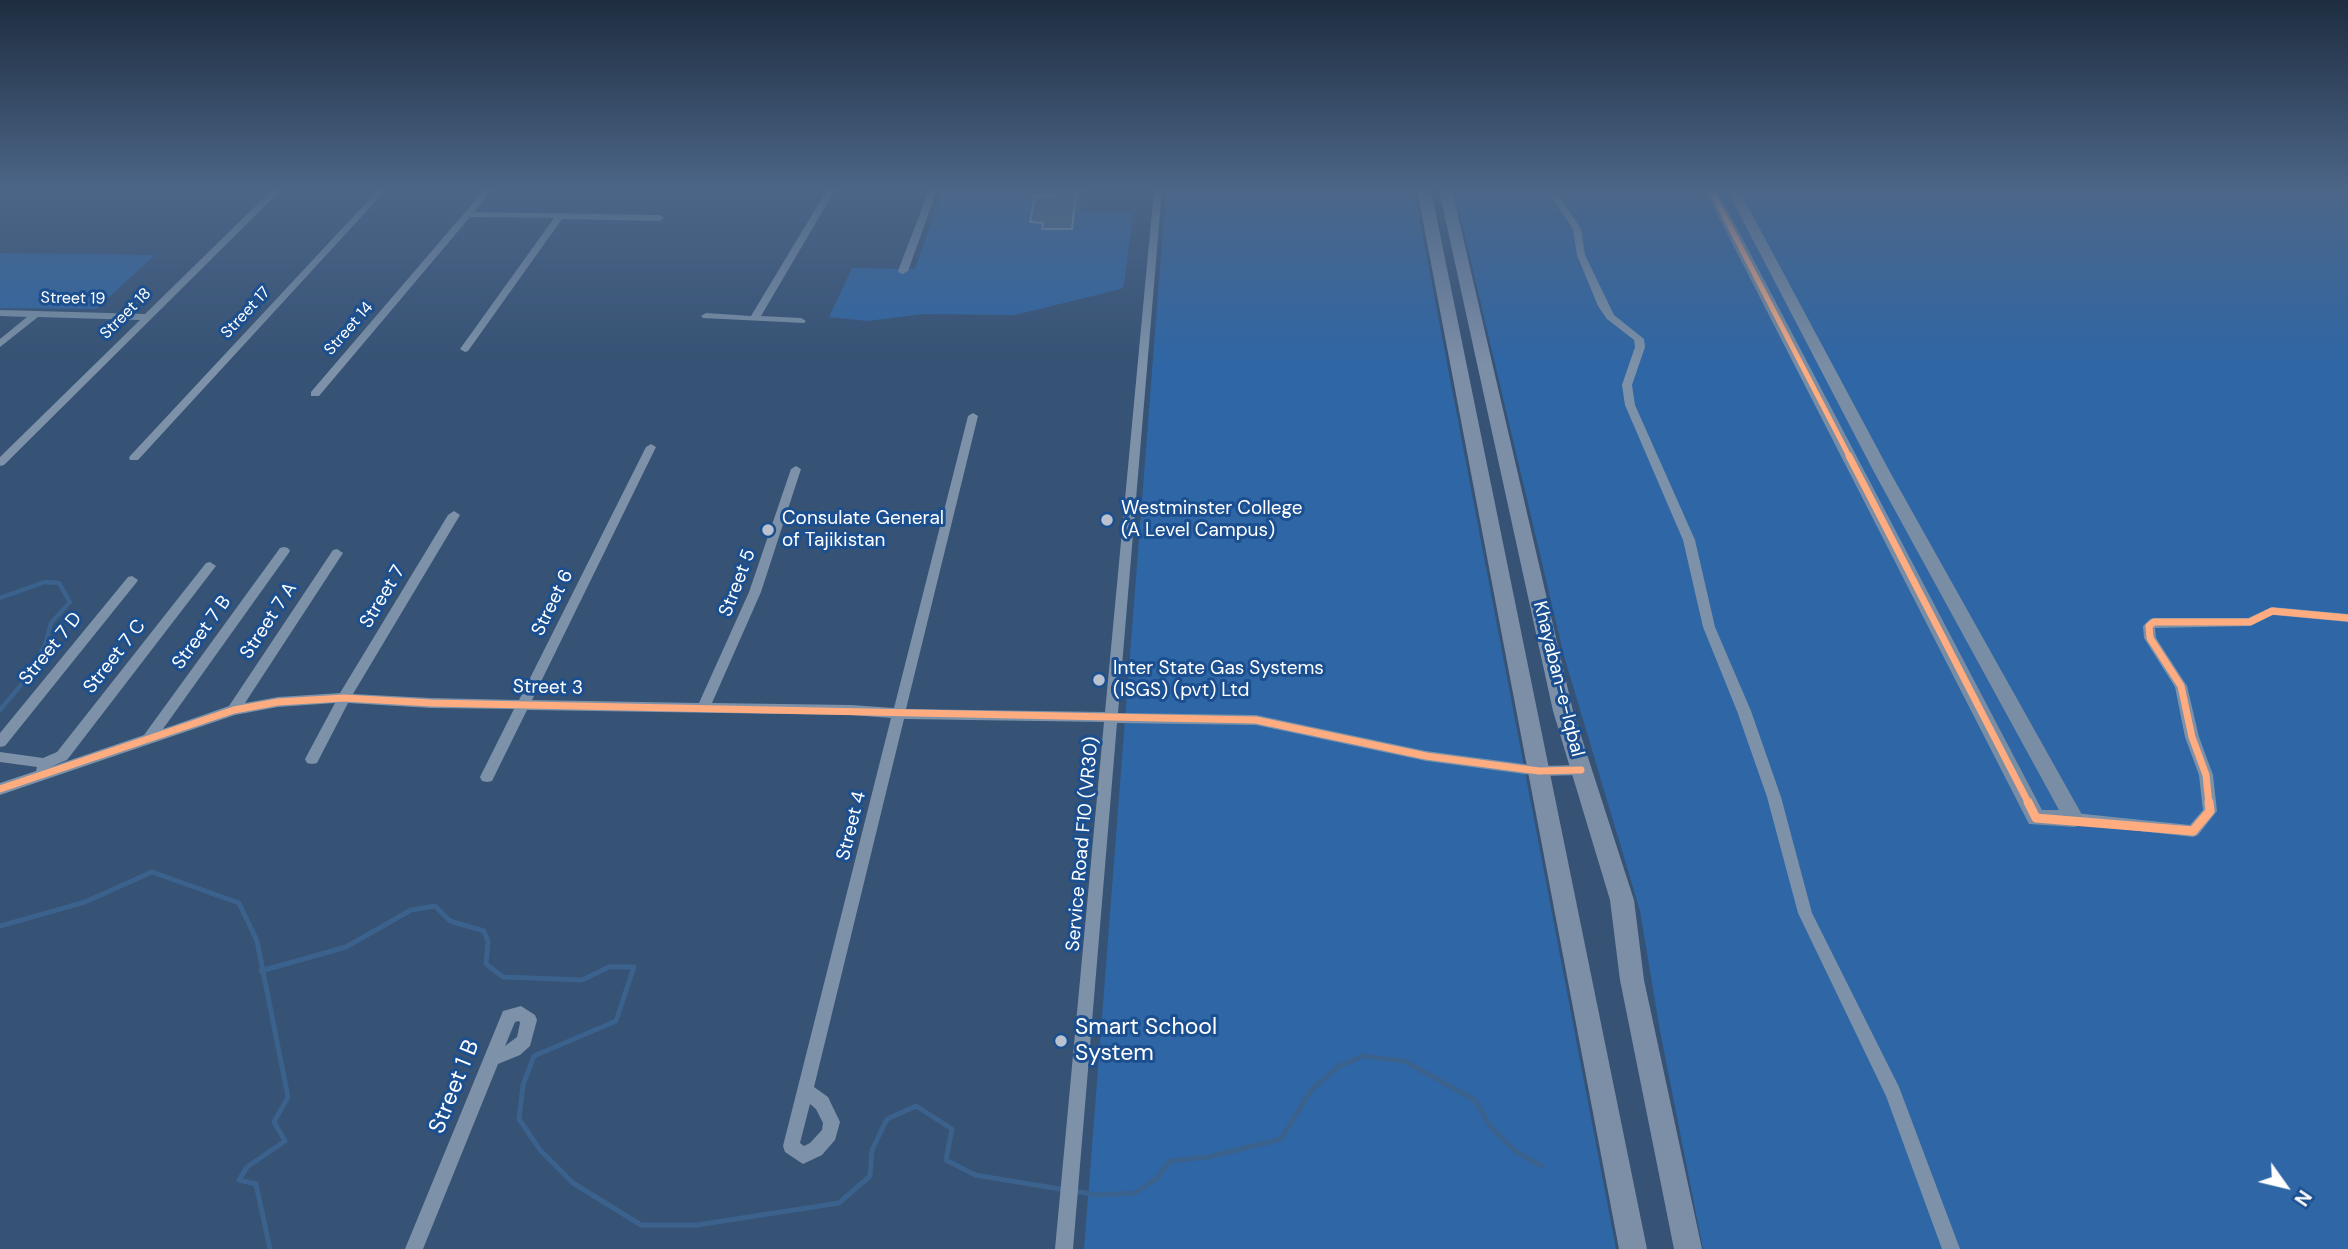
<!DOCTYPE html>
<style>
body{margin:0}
#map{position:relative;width:2348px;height:1249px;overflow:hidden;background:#365274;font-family:"DM Sans",sans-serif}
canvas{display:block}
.north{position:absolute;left:2250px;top:1151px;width:70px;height:70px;-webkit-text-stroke:5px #1b4f8f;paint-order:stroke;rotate:124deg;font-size:19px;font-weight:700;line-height:28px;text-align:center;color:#fff}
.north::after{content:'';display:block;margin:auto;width:24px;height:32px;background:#fff;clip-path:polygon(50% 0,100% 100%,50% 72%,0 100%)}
</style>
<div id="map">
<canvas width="2348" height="1249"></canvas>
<div class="north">N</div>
</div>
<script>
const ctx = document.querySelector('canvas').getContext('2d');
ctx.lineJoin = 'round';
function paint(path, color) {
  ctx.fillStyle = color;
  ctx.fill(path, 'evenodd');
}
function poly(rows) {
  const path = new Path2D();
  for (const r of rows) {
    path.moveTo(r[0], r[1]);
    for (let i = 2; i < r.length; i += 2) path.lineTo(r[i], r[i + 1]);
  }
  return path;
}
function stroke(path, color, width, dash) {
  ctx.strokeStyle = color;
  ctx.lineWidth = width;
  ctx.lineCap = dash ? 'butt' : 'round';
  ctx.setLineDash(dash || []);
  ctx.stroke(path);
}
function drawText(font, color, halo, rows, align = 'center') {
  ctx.font = font + ' "DM Sans",sans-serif';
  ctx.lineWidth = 6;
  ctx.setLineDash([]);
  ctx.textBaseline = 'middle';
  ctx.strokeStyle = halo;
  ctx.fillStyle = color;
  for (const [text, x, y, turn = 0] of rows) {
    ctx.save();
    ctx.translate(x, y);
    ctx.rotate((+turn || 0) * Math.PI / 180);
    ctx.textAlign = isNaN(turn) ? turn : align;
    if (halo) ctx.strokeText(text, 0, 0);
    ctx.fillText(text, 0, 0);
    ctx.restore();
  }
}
paint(poly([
 [942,190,1084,190,1080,211,1133,213,1124,285,1121,289,1015,315,923,314,868,321,829,317,852,268,915,269],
 [1166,190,1414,190,1616,1249,1084,1249],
 [1454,190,2348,190,2348,1249,1703,1249,1660,1031,1640,911,1564,656],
 [0,253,155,255,96,309,0,308]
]), '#2f66a5');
stroke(poly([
 [0,598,45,582,59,583,70,602,51,623,45,645,26,679,0,710]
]), '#3b618d', 4.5);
stroke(poly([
 [0,926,85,902,152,872,239,903,257,941,288,1097,274,1122,285,1141,247,1167,239,1180,256,1184,270,1249],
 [261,971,346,947,411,910,435,906,450,921,484,931,488,942,486,964,503,977,582,980,609,967,634,967,616,1021,534,1056,523,1085,519,1119,540,1150,573,1183,641,1225,697,1225,839,1203,870,1176,872,1150,887,1119,916,1106,952,1129,946,1160,975,1175,1066,1190],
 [1074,1191,1097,1195,1135,1193,1156,1179,1170,1161,1208,1157,1281,1139,1311,1090,1338,1067,1362,1056,1404,1061,1475,1100,1490,1126,1515,1151,1541,1166]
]), '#3b618d', 5);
const building = poly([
 [1058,193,1076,194,1072,229,1042,229,1043,223,1030,222,1035,196,1057,196,1058,193]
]);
paint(building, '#526984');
stroke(building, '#92a2b6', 2);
paint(poly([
 [272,190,281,190,4,465,0,466,0,457,140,320,38,317,0,347,0,339,27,317,0,316,0,310,145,314,272,190],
 [378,190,386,190,138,460,130,460,129,458,130,456,378,190],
 [484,190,492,190,474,212,660,215,664,218,660,221,562,219,468,351,465,352,460,349,554,218,470,217,319,396,311,396,311,392,484,190],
 [827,190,835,190,761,316,801,318,806,321,804,323,703,318,701,316,706,313,751,316,827,190],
 [929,190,937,190,908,271,903,274,900,273,898,271,929,190],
 [1154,190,1162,190,1118,713,1256,715,1426,751,1539,766,1581,765,1586,766,1588,770,1586,774,1581,775,1539,776,1426,761,1256,725,1117,723,1073,1249,1055,1249,1104,722,904,719,814,1087,828,1097,840,1122,835,1140,822,1155,803,1164,785,1152,783,1146,891,718,851,715,527,710,492,781,487,782,482,781,480,777,514,709,431,708,348,703,317,763,312,764,307,763,305,759,335,703,278,707,235,715,0,795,0,783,36,771,37,767,0,762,0,752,43,758,57,752,206,563,210,562,216,566,67,760,50,767,144,735,280,548,284,547,288,548,290,551,288,554,163,729,229,706,333,550,337,549,343,553,245,703,278,697,340,693,448,515,454,511,460,515,353,694,431,698,519,700,646,447,651,444,656,447,532,700,699,703,749,592,791,469,796,466,801,469,761,592,712,703,851,705,894,708,968,416,973,413,978,416,906,709,1105,712,1154,190],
 [810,1104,816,1109,823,1123,822,1130,810,1143,804,1146,800,1143,810,1104],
 [1547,190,1555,190,1581,229,1585,255,1614,315,1644,339,1645,347,1632,385,1635,405,1695,540,1715,627,1751,711,1781,797,1812,913,1899,1087,1960,1249,1942,1249,1886,1096,1798,913,1767,797,1737,711,1703,627,1683,540,1625,405,1622,385,1635,347,1634,340,1607,319,1598,306,1577,255,1573,229,1547,190],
 [132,576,138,580,136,583,5,746,0,747,0,733,128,577,132,576],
 [2272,607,2348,614,2348,622,2273,615,2250,626,2155,628,2156,638,2187,686,2199,737,2213,775,2217,811,2198,835,2193,837,2069,823,2067,819,2069,815,2074,813,2190,825,2203,810,2199,775,2185,737,2175,687,2144,638,2143,626,2150,619,2154,618,2248,618,2272,607],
 [521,1006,535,1015,537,1020,530,1046,520,1055,498,1064,423,1249,405,1249,503,1011,521,1006],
 [519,1021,520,1023,517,1037,505,1046,515,1022,519,1021]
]), '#7d92a8');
paint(poly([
 [1705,190,1717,190,2042,810,2059,810,1874,472,1727,190,1739,190,1890,472,2081,813,2084,819,2081,825,2074,827,2029,824,1705,190]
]), '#798da4');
paint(poly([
 [1417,190,1431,190,1647,1249,1619,1249,1417,190],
 [1439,190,1452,190,1573,711,1634,900,1644,980,1702,1249,1674,1249,1620,980,1610,900,1553,711,1439,190]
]), '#7d8ea7');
stroke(poly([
 [1711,190,1850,458]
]), '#ffac80', 5);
stroke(poly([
 [1849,456,2029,804],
 [0,789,234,710,278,702,344,698,431,703,1256,720,1426,756,1539,771,1581,770],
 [2209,804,2206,775,2192,737,2181,686,2150,638,2149,626,2154,622,2250,622,2272,611,2348,618]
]), '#ffac80', 7);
stroke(poly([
 [2028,802,2036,818,2193,831,2210,811,2209,802]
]), '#ffac80', 9);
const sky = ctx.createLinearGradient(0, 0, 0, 365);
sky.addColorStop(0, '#1e2d40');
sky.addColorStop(0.52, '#4c6688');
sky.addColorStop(1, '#4c668800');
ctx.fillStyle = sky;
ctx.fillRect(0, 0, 2348, 365);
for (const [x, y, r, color] of [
 [1107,520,7,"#b9c2ce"],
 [768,530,7,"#b9c2ce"],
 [1099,680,7,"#b9c2ce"],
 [1061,1041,7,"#b9c2ce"]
]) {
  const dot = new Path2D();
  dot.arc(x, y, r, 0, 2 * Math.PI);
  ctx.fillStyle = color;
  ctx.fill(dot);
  stroke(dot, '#1b4f8f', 2.5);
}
drawText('16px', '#fff', '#1b4f8f', [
 ["Street 19",73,299,1],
 ["Street 17",246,313,-47],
 ["Street 18",126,314,-45],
 ["Street 14",349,329,-49]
]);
drawText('19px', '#fff', '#1b4f8f', [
 ["Westminster College",1121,509],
 ["(A Level Campus)",1121,531],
 ["Consulate General",782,519],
 ["of Tajikistan",782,541],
 ["Inter State Gas Systems",1113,669],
 ["(ISGS) (pvt) Ltd",1113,691]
], 'left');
drawText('19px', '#fff', '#1b4f8f', [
 ["Street 5",738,583,-69],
 ["Street 7",383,597,-59],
 ["Street 6",553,603,-64],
 ["Street 7 A",269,621,-57],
 ["Street 7 B",202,633,-54],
 ["Street 7 D",51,649,-51],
 ["Street 7 C",115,657,-52],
 ["Khayaban-e-Iqbal",1558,679,76],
 ["Street 3",548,688,1],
 ["Street 4",852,826,-76],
 ["Service Road F10 (VR30)",1083,844,-85]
]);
drawText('23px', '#fff', '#1b4f8f', [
 ["Smart School",1075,1028],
 ["System",1075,1054]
], 'left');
drawText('23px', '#fff', '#1b4f8f', [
 ["Street 1 B",455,1087,-68]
]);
</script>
